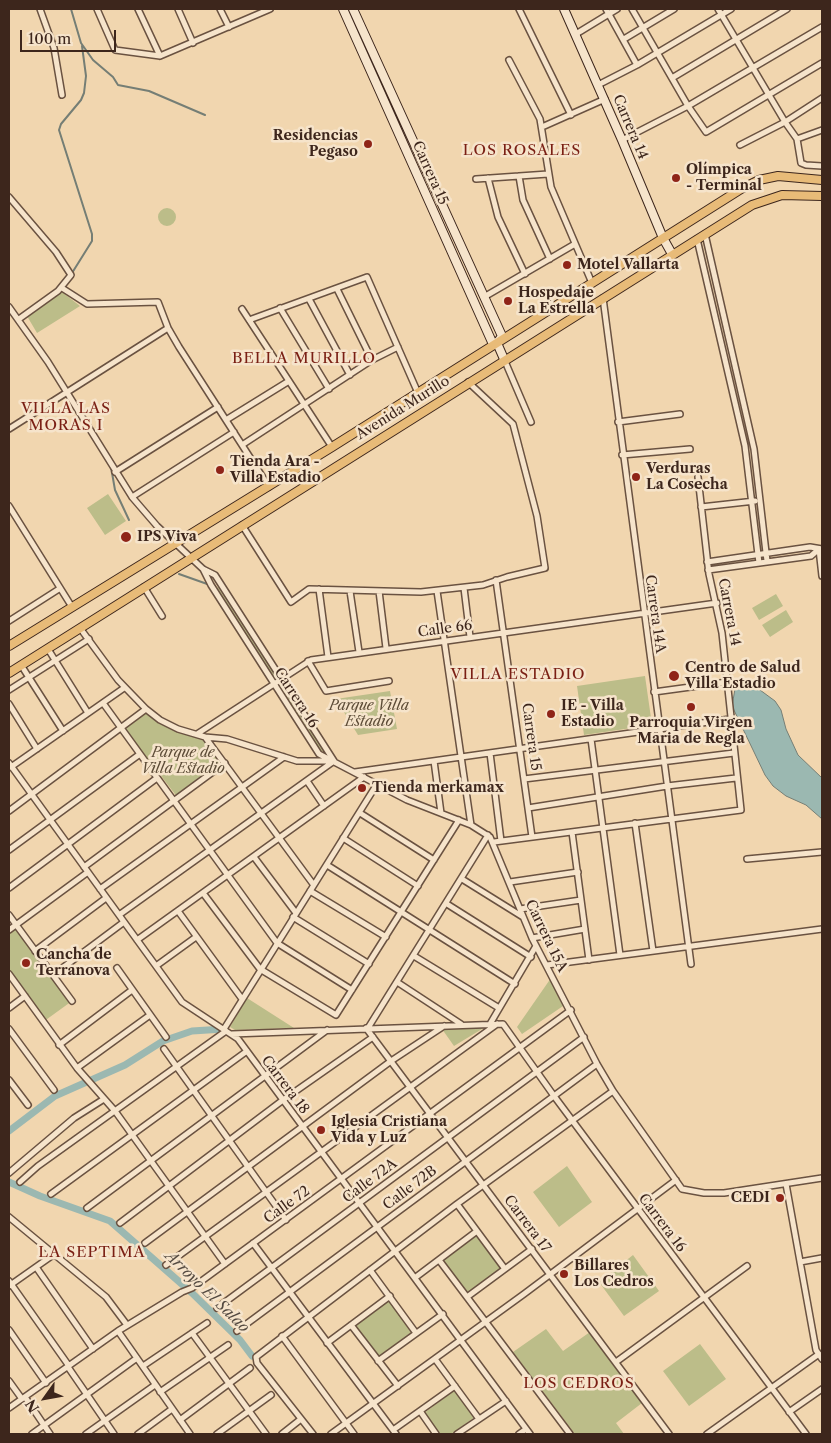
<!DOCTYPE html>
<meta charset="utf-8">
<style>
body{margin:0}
#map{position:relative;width:831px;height:1443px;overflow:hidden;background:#f1d6af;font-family:"Libre Caslon Text",serif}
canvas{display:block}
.frame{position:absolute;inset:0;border:10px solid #3d261c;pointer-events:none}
.north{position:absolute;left:20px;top:1373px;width:50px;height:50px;-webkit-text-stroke:4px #f6e4cb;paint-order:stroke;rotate:238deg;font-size:14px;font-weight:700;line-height:20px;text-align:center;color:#3d261c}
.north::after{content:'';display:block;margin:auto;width:18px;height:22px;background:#3d261c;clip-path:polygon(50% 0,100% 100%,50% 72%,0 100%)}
.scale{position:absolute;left:20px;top:30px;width:96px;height:22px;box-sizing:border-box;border:2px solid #3d261c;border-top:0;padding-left:6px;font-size:15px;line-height:18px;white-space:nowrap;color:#3d261c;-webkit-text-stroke:4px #f6e4cb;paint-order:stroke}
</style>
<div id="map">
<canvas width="831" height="1443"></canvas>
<div class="frame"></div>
<div class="north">N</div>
<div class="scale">100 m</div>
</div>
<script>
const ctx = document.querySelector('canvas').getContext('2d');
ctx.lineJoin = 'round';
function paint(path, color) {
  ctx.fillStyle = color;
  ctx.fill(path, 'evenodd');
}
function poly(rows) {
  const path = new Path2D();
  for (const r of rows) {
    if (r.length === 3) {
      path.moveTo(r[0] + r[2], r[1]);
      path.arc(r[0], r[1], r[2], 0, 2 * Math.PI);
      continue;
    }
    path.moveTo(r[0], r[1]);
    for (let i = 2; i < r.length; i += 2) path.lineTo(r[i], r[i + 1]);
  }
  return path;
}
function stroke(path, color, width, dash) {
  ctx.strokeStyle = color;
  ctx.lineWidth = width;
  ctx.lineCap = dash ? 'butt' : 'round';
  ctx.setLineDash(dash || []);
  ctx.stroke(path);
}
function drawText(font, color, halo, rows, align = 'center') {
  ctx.font = font + ' "Libre Caslon Text",serif';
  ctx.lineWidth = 5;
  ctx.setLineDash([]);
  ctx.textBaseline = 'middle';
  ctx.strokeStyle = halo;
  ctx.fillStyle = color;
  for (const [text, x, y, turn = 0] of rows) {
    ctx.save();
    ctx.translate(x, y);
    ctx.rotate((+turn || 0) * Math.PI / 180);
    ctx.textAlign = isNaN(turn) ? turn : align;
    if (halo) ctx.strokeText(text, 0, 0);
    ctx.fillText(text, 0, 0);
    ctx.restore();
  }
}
paint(poly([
 [167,217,9],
 [62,292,80,306,37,333,27,316],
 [108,494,126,521,105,535,87,508],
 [218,587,324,750,322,752,217,588],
 [776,594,783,606,759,620,752,608],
 [786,610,793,622,770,637,762,625],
 [645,676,652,725,584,735,577,686],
 [390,691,397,729,358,735,336,699],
 [146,713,159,723,179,732,204,739,222,764,178,798,125,729],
 [16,925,72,1001,43,1022,9,974,9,930],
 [551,978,566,1004,522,1034,517,1027],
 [247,998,294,1028,235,1030,230,1027],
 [458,1026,487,1026,454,1046,442,1029],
 [567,1166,592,1202,559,1227,533,1192],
 [477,1234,502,1268,467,1294,442,1260],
 [633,1255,659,1291,624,1316,599,1282],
 [388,1299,414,1333,379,1359,354,1325],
 [546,1329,563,1351,590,1332,642,1403,616,1423,624,1434,575,1434,513,1352],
 [700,1344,726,1379,689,1406,663,1371],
 [455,1390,475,1417,451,1434,438,1434,423,1414]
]), '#bcbd89');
const water = poly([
 [745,683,760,690,775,701,781,710,786,729,798,755,822,778,822,819,806,805,786,796,773,786,765,775,732,706,735,689,745,683]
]);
paint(water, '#9bb8b1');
stroke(water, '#757e75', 1);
stroke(poly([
 [71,9,81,43,93,60,113,77,118,85,149,91,205,115],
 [72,273,92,241,92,234,59,130,61,124,81,100,84,93,86,76,82,46],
 [111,467,115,490,129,520],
 [179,574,210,585]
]), '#757e75', 2);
stroke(poly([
 [9,1131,55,1096,125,1065,163,1041,192,1031,224,1029],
 [9,1182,40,1196,110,1221,192,1293,240,1340,252,1356]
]), '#9bb8b1', 7);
const street = poly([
 [40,9,54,48,62,95],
 [97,9,115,50,160,56,270,9],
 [138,9,160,56],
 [178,9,193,43],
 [220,9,229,27],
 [519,9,571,115],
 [606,9,637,65],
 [632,9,688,106,706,132,822,63],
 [718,9,785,122,797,139,801,163,806,165,822,166],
 [576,34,617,9],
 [624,39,674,9],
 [509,60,540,119,551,187,592,283],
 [672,78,787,9],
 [598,85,637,65,731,9],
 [542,127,605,99],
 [797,139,822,130],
 [622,140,688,106,822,27],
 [740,145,785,122,822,98],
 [519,176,523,200,550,259],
 [488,178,498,217,525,274],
 [476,179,548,174],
 [9,197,56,252,71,275,58,291,19,319],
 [705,234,754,449,767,561],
 [697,239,745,446,759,563],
 [62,288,87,304,158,302,168,328,179,347,269,487],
 [337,289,372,360],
 [484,297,575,244],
 [603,298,691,964],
 [309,299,350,375],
 [9,307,48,362,132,497,157,526,203,569,215,575,334,761],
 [280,308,329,389],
 [242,309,332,447],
 [249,320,367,277,418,393],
 [504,359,531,422],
 [226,420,289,381],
 [618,422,680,414],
 [9,429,168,328],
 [242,445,372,360,398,347],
 [622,455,690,449],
 [115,472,218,407],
 [132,497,234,432],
 [9,506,72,607],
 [701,507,755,501],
 [242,525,291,602,309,589,421,592,483,585,507,577,545,568,537,516,513,424,468,382],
 [819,549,822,576],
 [707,562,810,547,822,549],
 [203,569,211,585,319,754,407,800,471,825,490,837,532,938,597,1064,613,1091,682,1189,704,1193,724,1193,822,1178],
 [708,570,811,556,819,549],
 [496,580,532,837],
 [144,587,162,616],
 [464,588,470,637],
 [319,589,328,657],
 [350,591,359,652],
 [379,591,386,648],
 [437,591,471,825],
 [9,621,59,589],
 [80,628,118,680,146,709,160,720,178,729,205,737,313,884],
 [48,649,88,713],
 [308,661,326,691,389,681],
 [21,665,63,731],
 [9,690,89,639],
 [654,692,727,682],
 [103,703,277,943,352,990],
 [9,704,37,749],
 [197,734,311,660,717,603],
 [205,737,227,739,297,761,331,761],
 [591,739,620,955],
 [490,753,501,841],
 [434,761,441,813],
 [9,763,182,1002,238,1039,530,1434],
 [11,767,124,688],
 [355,772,730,719],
 [524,779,734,753],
 [307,781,324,806],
 [528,808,667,786,736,778],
 [9,811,146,709],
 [360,813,434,860],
 [635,823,653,951],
 [572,832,589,960],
 [343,838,418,886],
 [494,842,741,810,722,633,709,574,698,477],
 [9,850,140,754],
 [254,857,296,913],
 [747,859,822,852],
 [327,865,515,984],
 [84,867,225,763],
 [462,879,523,917],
 [510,882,578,872],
 [9,888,157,778],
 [100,889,284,757],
 [310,891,386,937],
 [203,893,260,969,336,1015,459,820],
 [447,904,531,957],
 [520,909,581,900],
 [178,911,242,999],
 [9,915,72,1001],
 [119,915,334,761],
 [293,917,369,964],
 [9,930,88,872],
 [532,938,585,929],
 [137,940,364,777],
 [35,951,106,898],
 [414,956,499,1008],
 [547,965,822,929],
 [156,966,196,937],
 [117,968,166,1037],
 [9,974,77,1068,115,1111,225,1264],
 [53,975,124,922],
 [397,982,461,1024],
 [9,1008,25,996],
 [490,1024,536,946],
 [366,1028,669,1434],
 [368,1028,488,835],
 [9,1029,54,1090],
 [224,1029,377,784],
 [232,1034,503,1024,554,1096,806,1434],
 [59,1045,132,990],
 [164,1049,286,1220],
 [77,1068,150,1015],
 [9,1080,28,1105],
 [9,1173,74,1118,104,1099],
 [20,1182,38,1166,226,1031],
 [786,1184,816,1350,822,1359],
 [51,1194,247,1051],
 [457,1204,505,1269],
 [87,1208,327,1030],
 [9,1217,106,1297,127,1325],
 [120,1223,283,1100,373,1037],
 [145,1243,391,1061,444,1026],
 [253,1243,396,1434],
 [439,1260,570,1434],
 [800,1262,822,1258],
 [166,1265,497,1024],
 [36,1267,93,1349],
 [370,1270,416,1333],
 [416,1277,477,1231],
 [9,1281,69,1366],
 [9,1286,53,1255],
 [467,1297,532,1249],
 [217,1308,584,1037],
 [351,1325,398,1386],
 [9,1330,46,1383],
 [118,1331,190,1434],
 [237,1331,597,1064],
 [192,1333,266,1434],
 [282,1336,354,1434],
 [327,1343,390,1296],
 [435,1359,479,1419],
 [378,1361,443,1314],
 [616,1362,747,1266],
 [143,1366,207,1323],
 [68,1367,114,1434],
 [9,1381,22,1399],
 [160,1392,228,1345],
 [25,1397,50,1434],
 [9,1408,118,1331,182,1292,192,1288,571,1010],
 [420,1411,436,1434],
 [789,1412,822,1389],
 [180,1420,250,1368],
 [393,1430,455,1386],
 [32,1434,137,1358],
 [86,1434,155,1385],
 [138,1434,172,1409],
 [217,1434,271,1395],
 [282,1434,301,1419],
 [313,1434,257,1363,256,1357,457,1204,613,1091],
 [331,1434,524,1294,676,1180],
 [457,1434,506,1401],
 [519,1434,526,1429],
 [707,1434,819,1354]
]);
const secondary = poly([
 [343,9,492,342,497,343,504,359],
 [353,9,502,336,497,343],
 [564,9,622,140,663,238,672,254]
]);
const primary = poly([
 [9,646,332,447,741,189,759,180,778,176,822,180],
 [9,673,752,205,782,195,822,196]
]);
stroke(street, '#6a5241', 8);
stroke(secondary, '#3d261c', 10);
stroke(primary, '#3d261c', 10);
stroke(street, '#f6e4cb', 5);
stroke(secondary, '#f6e4cb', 8);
stroke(primary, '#e8bb78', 8);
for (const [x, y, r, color] of [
 [368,144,5,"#8f2418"],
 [676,178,5,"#8f2418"],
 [567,265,5,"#8f2418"],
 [508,301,5,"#8f2418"],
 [220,470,5,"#8f2418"],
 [636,477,5,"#8f2418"],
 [126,537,6,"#8f2418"],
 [674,676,6,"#8f2418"],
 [691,707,5,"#8f2418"],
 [551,714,5,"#8f2418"],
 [362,788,5,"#8f2418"],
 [26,963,5,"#8f2418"],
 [321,1130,5,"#8f2418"],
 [780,1198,5,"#8f2418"],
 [564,1274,5,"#8f2418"]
]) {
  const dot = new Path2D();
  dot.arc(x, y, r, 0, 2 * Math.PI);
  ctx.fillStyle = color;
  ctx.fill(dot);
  stroke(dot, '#f6e4cb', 2);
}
drawText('14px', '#3d261c', '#f6e4cb', [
 ["Carrera 14",630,127,67],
 ["Carrera 15",430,173,66],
 ["Avenida Murillo",403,408,-32],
 ["Carrera 14",729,612,79],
 ["Carrera 14A",655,614,82],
 ["Calle 66",445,629,-8],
 ["Carrera 16",296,698,57],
 ["Carrera 15",531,737,82],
 ["Carrera 15A",546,936,64],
 ["Carrera 18",285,1085,53],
 ["Calle 72A",370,1181,-37],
 ["Calle 72B",410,1188,-37],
 ["Calle 72",287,1205,-36],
 ["Carrera 16",662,1223,53],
 ["Carrera 17",527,1224,53]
]);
drawText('bold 14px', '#3d261c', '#f6e4cb', [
 ["Residencias",358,136,"right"],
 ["Pegaso",358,152,"right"],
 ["Olímpica",686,170],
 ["- Terminal",686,186],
 ["Motel Vallarta",577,265],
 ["Hospedaje",518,293],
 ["La Estrella",518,309],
 ["Tienda Ara -",230,462],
 ["Villa Estadio",230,478],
 ["Verduras",646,469],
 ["La Cosecha",646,485],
 ["IPS Viva",137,537],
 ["Centro de Salud",685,668],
 ["Villa Estadio",685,684],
 ["IE - Villa",561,706],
 ["Estadio",561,722],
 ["Parroquia Virgen",691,723,"center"],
 ["Maria de Regla",691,739,"center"],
 ["Tienda merkamax",372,788],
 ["Cancha de",36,955],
 ["Terranova",36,971],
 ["Iglesia Cristiana",331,1122],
 ["Vida y Luz",331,1138],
 ["CEDI",770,1198,"right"],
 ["Billares",574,1266],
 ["Los Cedros",574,1282]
], 'left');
drawText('italic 14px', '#5d4c37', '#f6e4cb', [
 ["Parque Villa",369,706],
 ["Estadio",369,722],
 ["Parque de",183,753],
 ["Villa Estadio",183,769]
]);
ctx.letterSpacing = '1px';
drawText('15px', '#7a1f14', '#f6e4cb', [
 ["LOS ROSALES",522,151],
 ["BELLA MURILLO",304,359],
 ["VILLA LAS",66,409],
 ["MORAS I",66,426],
 ["VILLA ESTADIO",518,675],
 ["LA SEPTIMA",92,1253],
 ["LOS CEDROS",579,1384]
]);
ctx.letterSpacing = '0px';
drawText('italic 15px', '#544a41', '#f6e4cb', [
 ["Arroyo El Salao",207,1292,44]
]);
</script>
